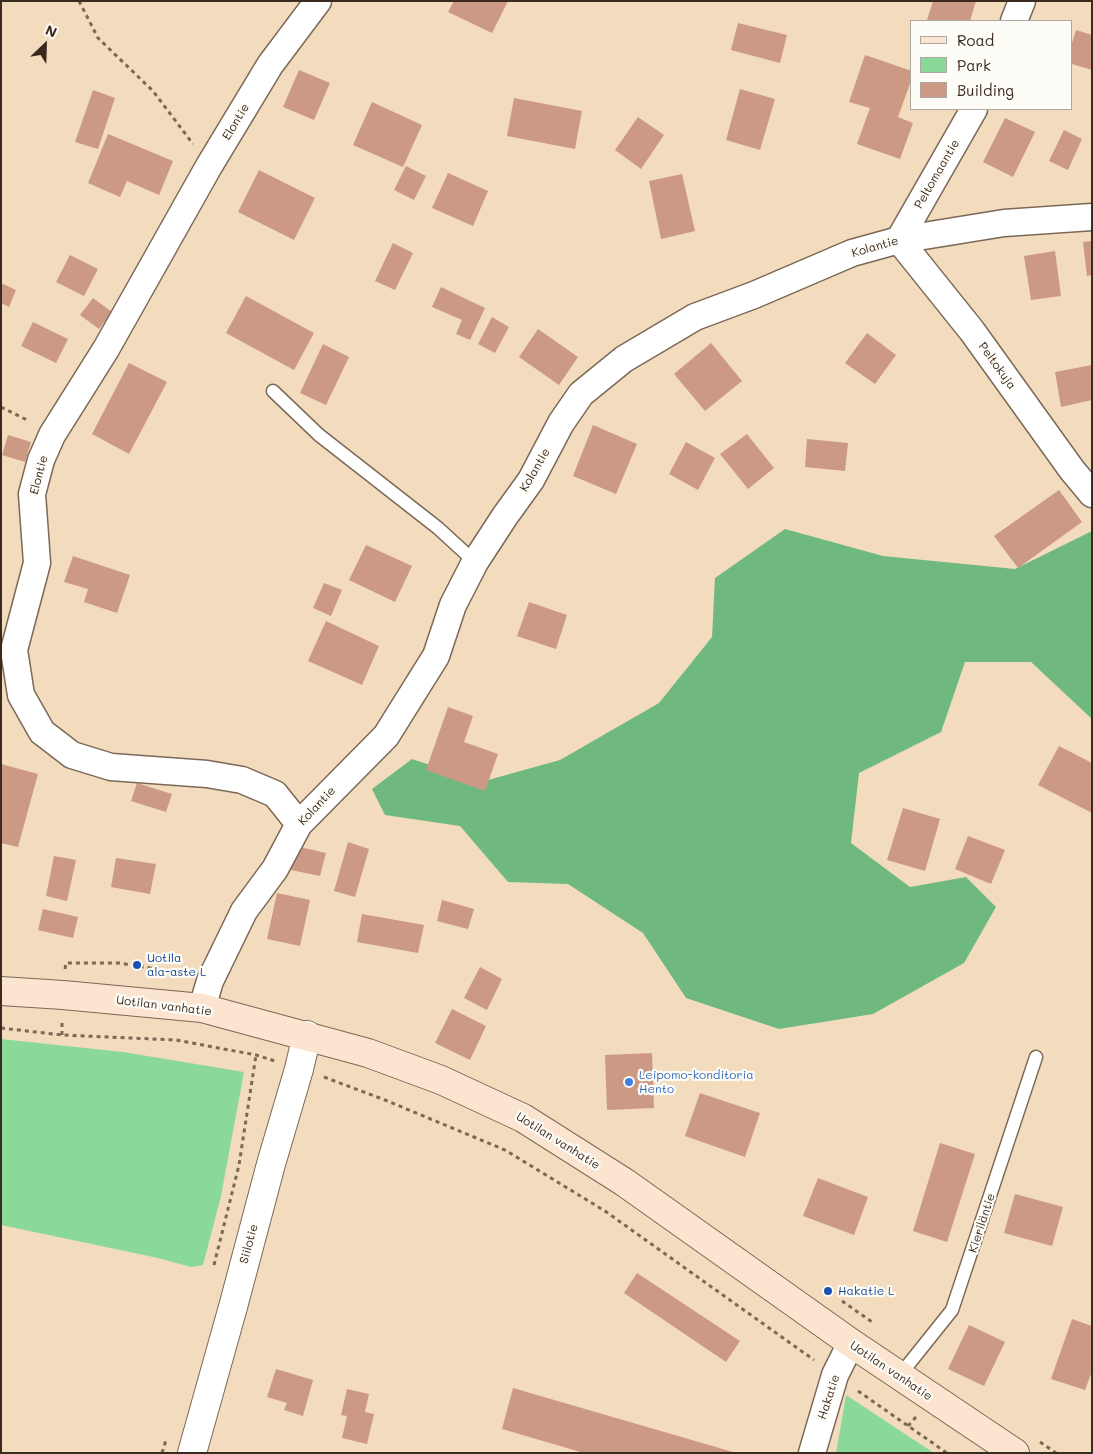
<!DOCTYPE html>
<meta charset="utf-8">
<style>
body{margin:0}
#map{position:relative;width:1093px;height:1454px;overflow:hidden;background:#f2dcbd;font-family:Mali,sans-serif}
canvas{display:block}
.frame{position:absolute;inset:0;border:2px solid #3b2a1e;pointer-events:none}
.legend{position:absolute;left:910px;top:20px;width:162px;height:90px;box-sizing:border-box;background:#fdfcf7;border:1px solid #afa8a0;margin:0;padding:6px 9px;list-style:none;font-size:15px;color:#3b2a1e}
.legend li{display:flex;align-items:center;gap:10px;height:25px}
.legend b{width:25px;border:1px solid #afa8a0}
.north{position:absolute;left:20px;top:20px;width:50px;height:50px;-webkit-text-stroke:4px #fdfcf7;paint-order:stroke;rotate:24deg;font-size:14px;font-weight:700;line-height:20px;text-align:center;color:#3b2a1e}
.north::after{content:'';display:block;margin:auto;width:18px;height:22px;background:#3b2a1e;clip-path:polygon(50% 0,100% 100%,50% 72%,0 100%)}
</style>
<div id="map">
<canvas width="1093" height="1454"></canvas>
<div class="frame"></div>
<ul class="legend">
<li><b style="height:6px;background:#fce5d0"></b>Road</li>
<li><b style="height:14px;background:#8ad999"></b>Park</li>
<li><b style="height:14px;background:#cc9985"></b>Building</li>
</ul>
<div class="north">N</div>
</div>
<script>
const ctx = document.querySelector('canvas').getContext('2d');
ctx.lineJoin = 'round';
function paint(path, color) {
  ctx.fillStyle = color;
  ctx.fill(path, 'evenodd');
}
function poly(rows) {
  const path = new Path2D();
  for (const r of rows) {
    path.moveTo(r[0], r[1]);
    for (let i = 2; i < r.length; i += 2) path.lineTo(r[i], r[i + 1]);
  }
  return path;
}
function stroke(path, color, width, dash) {
  ctx.strokeStyle = color;
  ctx.lineWidth = width;
  ctx.lineCap = dash ? 'butt' : 'round';
  ctx.setLineDash(dash || []);
  ctx.stroke(path);
}
function drawText(font, color, halo, rows, align = 'center') {
  ctx.font = font + ' Mali,sans-serif';
  ctx.lineWidth = 4.5;
  ctx.setLineDash([]);
  ctx.textBaseline = 'middle';
  ctx.strokeStyle = halo;
  ctx.fillStyle = color;
  for (const [text, x, y, turn = 0] of rows) {
    ctx.save();
    ctx.translate(x, y);
    ctx.rotate((+turn || 0) * Math.PI / 180);
    ctx.textAlign = isNaN(turn) ? turn : align;
    if (halo) ctx.strokeText(text, 0, 0);
    ctx.fillText(text, 0, 0);
    ctx.restore();
  }
}
paint(poly([
 [1,1039,123,1052,244,1072,221,1196,203,1265,191,1267,158,1258,1,1225],
 [846,1395,934,1453,836,1453]
]), '#8ad999');
paint(poly([
 [785,529,883,556,1015,569,1092,531,1092,719,1031,662,965,662,941,732,859,773,851,843,910,887,966,877,996,907,964,963,873,1014,779,1029,686,998,643,933,568,884,508,882,460,826,385,815,372,789,412,759,481,782,560,760,659,703,712,637,715,578]
]), '#6fb981');
paint(poly([
 [454,1,508,1,492,33,448,12],
 [933,1,976,1,970,21,931,21,927,20],
 [738,23,787,35,780,63,731,50],
 [1076,30,1092,35,1092,70,1072,64,1072,43],
 [865,55,912,71,912,78,898,117,913,123,900,159,857,144,870,108,849,102],
 [299,70,330,83,314,120,283,107],
 [740,89,775,99,760,150,726,140],
 [93,90,115,98,98,149,75,142],
 [514,98,582,111,575,149,507,136],
 [372,102,422,125,403,167,353,145],
 [638,117,664,135,641,169,615,150],
 [1005,118,1035,132,1013,177,983,162],
 [1064,130,1082,139,1068,170,1049,161],
 [108,134,173,161,159,195,127,181,120,197,88,183],
 [406,166,426,176,414,200,394,190],
 [259,170,315,198,294,240,238,212],
 [448,173,488,191,473,226,432,208],
 [682,174,695,231,661,239,649,181],
 [1092,241,1092,275,1087,276,1083,242],
 [393,243,413,253,395,290,375,281],
 [1055,251,1061,296,1031,300,1024,256],
 [70,255,98,269,84,296,56,282],
 [1,283,16,290,9,307,1,303],
 [441,287,485,308,470,340,456,334,462,320,432,307],
 [246,296,314,333,294,370,226,333],
 [93,298,112,312,99,329,80,315],
 [492,317,509,327,495,353,478,344],
 [33,322,68,339,56,363,21,346],
 [538,329,578,357,559,385,519,357],
 [867,333,896,355,875,384,845,363],
 [711,343,742,381,705,411,674,374],
 [323,344,349,357,326,405,300,393],
 [129,363,167,382,129,454,92,434],
 [1092,365,1092,400,1061,407,1055,372],
 [593,425,637,444,616,494,573,476],
 [747,434,774,468,748,489,720,454],
 [8,435,31,442,25,462,2,455],
 [807,439,848,443,845,471,805,467],
 [686,442,715,458,698,490,669,474],
 [1059,490,1082,522,1018,568,994,536],
 [366,545,412,566,395,602,349,580],
 [73,556,130,575,117,613,84,602,88,589,64,582],
 [324,583,342,590,331,616,313,608],
 [529,602,567,615,556,649,517,636],
 [326,621,379,646,362,685,308,661],
 [448,707,473,716,464,742,498,754,485,791,426,770],
 [1059,746,1092,763,1092,813,1038,785],
 [1,764,38,774,18,847,1,843],
 [137,783,172,794,166,812,131,801],
 [903,808,940,819,925,871,887,860],
 [968,836,1005,850,991,884,955,869],
 [348,842,369,849,355,897,334,891],
 [296,846,326,853,320,876,291,870],
 [54,856,76,860,67,901,46,896],
 [116,858,156,864,150,894,111,887],
 [277,893,310,900,300,946,267,939],
 [442,900,474,909,468,929,437,921],
 [43,909,78,917,73,938,38,930],
 [362,914,424,925,418,953,357,942],
 [480,967,502,979,487,1010,464,998],
 [452,1009,486,1026,470,1060,435,1043],
 [652,1053,654,1108,607,1110,605,1055],
 [700,1093,760,1113,745,1157,685,1136],
 [940,1143,975,1154,947,1242,913,1231],
 [818,1178,868,1197,854,1235,803,1216],
 [1015,1194,1063,1207,1052,1246,1004,1233],
 [637,1273,740,1341,726,1362,624,1293],
 [1072,1319,1092,1326,1092,1375,1091,1374,1085,1390,1051,1379],
 [969,1325,1005,1342,984,1386,948,1369],
 [276,1369,313,1380,303,1416,284,1410,287,1403,267,1397],
 [513,1388,733,1452,733,1453,584,1453,502,1429],
 [347,1389,369,1394,365,1412,374,1414,367,1444,342,1438,347,1416,341,1415]
]), '#cc9985');
const service = poly([
 [273,391,319,435,438,528,475,562],
 [900,1375,952,1310,1036,1057]
]);
const minor = poly([
 [1014,21,1022,1],
 [974,109,899,240,972,331,1072,470,1092,494],
 [299,824,275,794,242,780,207,774,111,767,72,755,42,732,21,695,14,650,37,563,32,494,41,460,52,435,106,349,209,166,270,65,318,1],
 [202,1008,210,981,244,911,275,869,299,824,386,736,436,656,453,605,475,562,505,516,531,480,561,423,581,394,624,359,695,317,754,295,852,253,899,240,1004,223,1092,217],
 [812,1453,835,1375,851,1343]
]);
const tertiary = poly([
 [192,1453,233,1307,271,1164,299,1069,307,1035]
]);
const secondary = poly([
 [1,991,63,995,202,1008,368,1053,441,1080,523,1118,624,1182,851,1343,1015,1453]
]);
stroke(service, '#7b6856', 15);
stroke(minor, '#7b6856', 29);
stroke(tertiary, '#7b6856', 30);
stroke(secondary, '#7b6856', 30);
stroke(poly([
 [79,1,98,38,153,91,193,144],
 [1,407,29,421],
 [65,969,66,963,119,963,163,970,185,975],
 [1,1028,62,1035,176,1040,256,1055,275,1061],
 [62,1035,62,1020],
 [324,1077,385,1100,505,1150,605,1211,814,1360],
 [214,1265,239,1165,256,1055],
 [842,1301,872,1322],
 [858,1391,947,1453],
 [908,1426,916,1417],
 [1040,1442,1056,1453],
 [162,1453,166,1440]
]), '#7b6856', 3, [4, 4]);
stroke(service, '#fff', 12);
stroke(minor, '#fff', 26);
stroke(tertiary, '#fff', 28);
stroke(secondary, '#fce5d0', 28);
for (const [x, y, r, color] of [
 [137,965,5,"#1a4fb4"],
 [629,1082,5,"#3f7fe0"],
 [828,1291,5,"#1a4fb4"]
]) {
  const dot = new Path2D();
  dot.arc(x, y, r, 0, 2 * Math.PI);
  ctx.fillStyle = color;
  ctx.fill(dot);
  stroke(dot, '#fdfcf7', 2);
}
drawText('12px', '#3b2a1e', '#fdfcf7', [
 ["Elontie",236,122,-59],
 ["Peltomaantie",937,174,-60],
 ["Kolantie",875,247,-16],
 ["Peltokuja",997,366,54],
 ["Kolantie",535,470,-60],
 ["Elontie",39,475,-75],
 ["Kolantie",317,806,-47],
 ["Uotilan vanhatie",164,1006,7],
 ["Uotilan vanhatie",558,1141,32],
 ["Kieriläntie",982,1223,-72],
 ["Siilotie",249,1244,-75],
 ["Uotilan vanhatie",891,1371,34],
 ["Hakatie",829,1397,-72]
]);
drawText('12px', '#164399', '#fdfcf7', [
 ["Uotila",147,958],
 ["ala-aste L",147,972],
 ["Hakatie L",838,1291]
], 'left');
drawText('12px', '#366cbe', '#fdfcf7', [
 ["Leipomo-konditoria",639,1075],
 ["Hento",639,1089]
], 'left');
</script>
